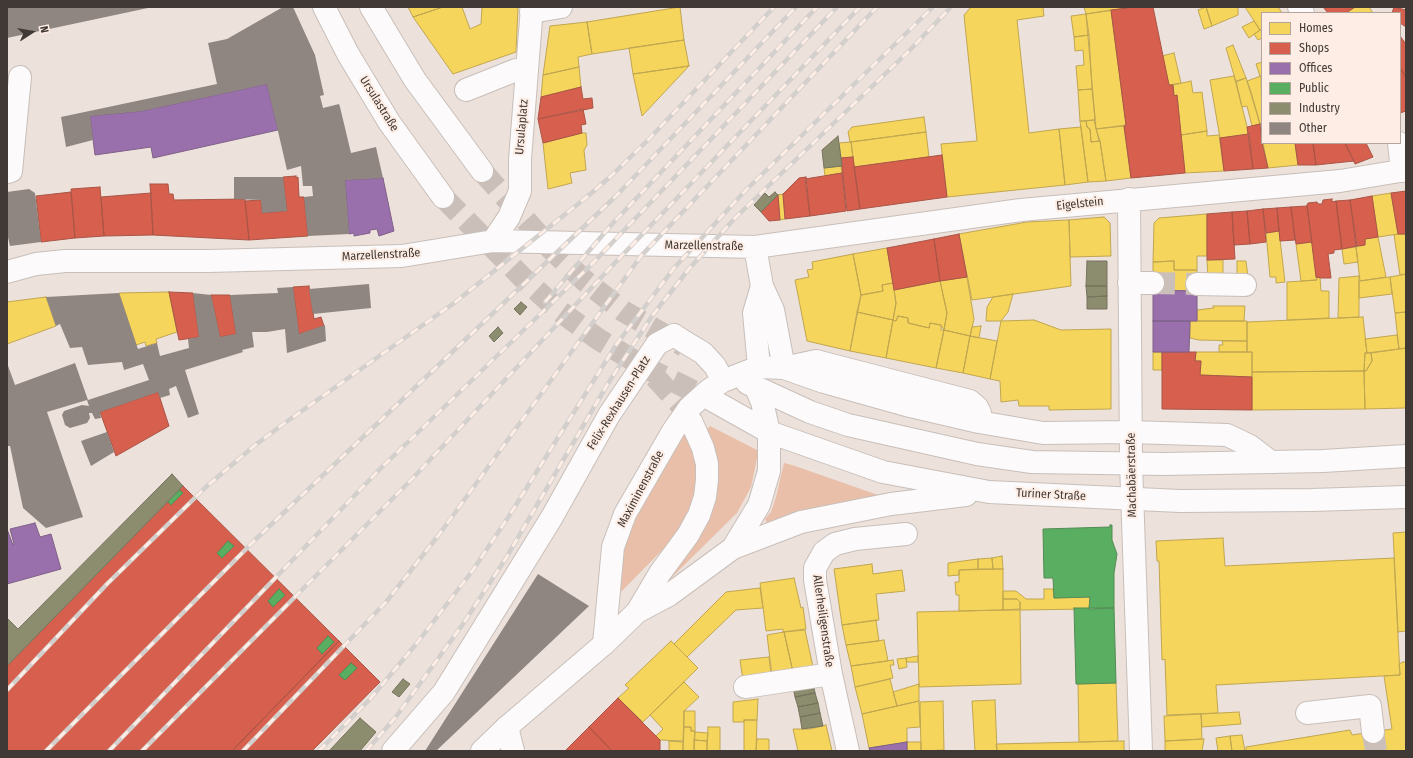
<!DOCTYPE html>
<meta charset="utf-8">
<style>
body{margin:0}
#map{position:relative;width:1413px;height:758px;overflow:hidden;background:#ede1db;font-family:"Fira Sans Condensed",sans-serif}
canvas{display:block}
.frame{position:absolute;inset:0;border:8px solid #413935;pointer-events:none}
.legend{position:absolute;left:1261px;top:12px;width:140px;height:132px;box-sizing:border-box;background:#feede4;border:1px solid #b2a59e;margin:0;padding:5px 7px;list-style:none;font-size:12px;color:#413935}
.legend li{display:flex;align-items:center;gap:8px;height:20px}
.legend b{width:20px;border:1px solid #b2a59e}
.north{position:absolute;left:12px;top:12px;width:40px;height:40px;-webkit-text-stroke:3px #feede4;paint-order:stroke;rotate:78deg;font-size:11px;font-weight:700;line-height:16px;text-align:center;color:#413935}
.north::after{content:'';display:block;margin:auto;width:14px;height:18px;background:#413935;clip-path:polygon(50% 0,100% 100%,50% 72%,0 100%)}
</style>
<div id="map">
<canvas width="1413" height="758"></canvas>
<div class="frame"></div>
<ul class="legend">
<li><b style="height:11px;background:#f6d55c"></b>Homes</li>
<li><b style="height:11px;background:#d6604d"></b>Shops</li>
<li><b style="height:11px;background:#9970ab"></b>Offices</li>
<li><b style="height:11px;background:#5aae61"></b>Public</li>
<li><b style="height:11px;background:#8c8c6e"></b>Industry</li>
<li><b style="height:11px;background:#8f8682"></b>Other</li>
</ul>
<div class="north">N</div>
</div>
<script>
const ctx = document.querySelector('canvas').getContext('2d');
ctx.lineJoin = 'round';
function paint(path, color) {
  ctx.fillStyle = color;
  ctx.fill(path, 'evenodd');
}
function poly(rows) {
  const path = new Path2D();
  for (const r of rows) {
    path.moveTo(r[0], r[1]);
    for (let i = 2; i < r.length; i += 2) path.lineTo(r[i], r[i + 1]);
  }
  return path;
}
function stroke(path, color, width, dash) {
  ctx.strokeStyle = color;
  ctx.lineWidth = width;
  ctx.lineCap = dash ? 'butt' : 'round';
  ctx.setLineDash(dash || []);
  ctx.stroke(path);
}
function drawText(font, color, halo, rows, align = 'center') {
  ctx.font = font + ' "Fira Sans Condensed",sans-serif';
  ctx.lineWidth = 4;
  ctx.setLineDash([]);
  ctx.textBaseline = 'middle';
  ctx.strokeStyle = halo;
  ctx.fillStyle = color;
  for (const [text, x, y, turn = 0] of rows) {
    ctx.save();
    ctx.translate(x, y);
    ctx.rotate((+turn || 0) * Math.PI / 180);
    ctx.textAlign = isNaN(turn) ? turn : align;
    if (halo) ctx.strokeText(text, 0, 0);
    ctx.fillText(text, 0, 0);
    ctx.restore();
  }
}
paint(poly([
 [710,426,757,450,758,454,751,487,737,513,668,581,664,579,695,539,707,429],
 [686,428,700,467,696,498,680,532,615,598,620,561,629,523],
 [784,463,792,465,881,496,768,525,765,519,771,512,776,497]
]), '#e9bfa9');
const homes = poly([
 [408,7,443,7,413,17,408,7],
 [443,7,462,7,470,29,481,24,482,7,518,7,516,52,453,74,413,17,443,7],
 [680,7,684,40,592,54,587,22,680,7],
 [971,7,1043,7,1044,16,1017,20,1029,133,1059,129,1065,185,947,197,941,144,977,141,964,15,971,7],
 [1084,7,1135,7,1086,14,1084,7],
 [1206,7,1212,26,1204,29,1198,10,1206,7],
 [1206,7,1238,7,1238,15,1212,26,1206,7],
 [1245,7,1278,7,1282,13,1262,13,1262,29,1260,30,1245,7],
 [1355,7,1369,7,1373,13,1346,13,1355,7],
 [1111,10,1126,125,1096,129,1086,14,1111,10],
 [1086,14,1089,35,1074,37,1071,16,1086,14],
 [1254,21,1260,30,1249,38,1242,27,1254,21],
 [587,22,592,54,578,57,579,67,543,75,550,26,587,22],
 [1262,29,1262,38,1258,40,1254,34,1262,29],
 [1089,35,1092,89,1078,90,1076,66,1084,65,1083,50,1075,51,1074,37,1089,35],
 [684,40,689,66,633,74,629,48,684,40],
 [1233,45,1246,78,1236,82,1226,48,1233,45],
 [1174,53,1181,83,1169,85,1162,56,1174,53],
 [1262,62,1262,75,1260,76,1256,64,1262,62],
 [689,66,642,116,633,74,689,66],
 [579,67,581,87,541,97,543,75,579,67],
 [1234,76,1249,134,1220,138,1210,80,1234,76],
 [1261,76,1262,124,1260,124,1247,81,1261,76],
 [1246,78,1251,92,1260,124,1252,126,1247,106,1242,107,1236,81,1246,78],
 [1191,81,1193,93,1202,92,1207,131,1181,135,1177,95,1174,96,1173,85,1191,81],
 [1092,89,1095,120,1080,121,1078,90,1092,89],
 [924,117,926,132,850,142,848,132,852,127,924,117],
 [1094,120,1099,141,1091,142,1090,129,1087,127,1086,121,1094,120],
 [1080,121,1086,121,1087,127,1090,129,1091,142,1100,141,1106,181,1088,182,1080,121],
 [1124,126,1131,178,1106,181,1100,141,1096,129,1124,126],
 [1081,127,1088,182,1065,185,1059,129,1081,127],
 [1207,131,1207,136,1219,135,1224,171,1185,173,1181,135,1207,131],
 [926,132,929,157,854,167,851,142,926,132],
 [582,133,586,133,587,145,584,150,586,170,570,173,572,183,548,189,543,143,582,133],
 [851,142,853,157,841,158,839,143,851,142],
 [1263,143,1295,143,1298,165,1268,168,1263,143],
 [841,166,842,173,825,176,824,168,841,166],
 [1391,193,1398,234,1378,237,1372,196,1391,193],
 [783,194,785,219,780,220,778,195,783,194],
 [1207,214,1207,256,1197,256,1197,270,1174,270,1174,261,1153,262,1154,223,1159,218,1207,214],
 [1104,217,1110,223,1111,256,1070,257,1069,220,1104,217],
 [1069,220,1071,286,972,300,959,234,1027,222,1069,220],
 [1279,231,1285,282,1276,283,1276,277,1270,277,1266,233,1279,231],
 [1398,234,1406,234,1406,274,1400,275,1394,235,1398,234],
 [1378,237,1386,277,1360,281,1356,247,1365,245,1365,239,1378,237],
 [1312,242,1317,280,1301,281,1296,244,1312,242],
 [1356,247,1358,262,1344,264,1342,249,1356,247],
 [887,248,893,283,882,285,883,291,861,295,853,254,887,248],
 [853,254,861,295,850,351,807,341,795,280,809,277,807,270,813,269,812,262,853,254],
 [1207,260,1223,260,1223,278,1208,278,1207,260],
 [1174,261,1174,270,1197,270,1197,291,1153,290,1153,262,1174,261],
 [1237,261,1246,261,1248,277,1237,278,1237,261],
 [1406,274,1406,312,1395,313,1390,277,1406,274],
 [1359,276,1359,317,1338,318,1339,278,1359,276],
 [967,277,974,319,970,336,944,330,947,313,940,281,967,277],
 [1316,277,1320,277,1321,291,1329,291,1329,318,1287,320,1287,282,1317,280,1316,277],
 [1390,277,1392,294,1359,298,1359,281,1390,277],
 [940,281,947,313,944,330,941,325,930,323,929,328,908,323,908,318,898,316,896,321,893,320,896,303,894,290,940,281],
 [893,283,896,303,893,320,857,312,861,295,883,291,882,285,893,283],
 [169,292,177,332,156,339,157,343,146,346,145,342,136,345,119,293,169,292],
 [1013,294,1008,312,1001,321,986,321,987,307,993,297,1013,294],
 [46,297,56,326,7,344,7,302,46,297],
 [1213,306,1245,306,1244,321,1197,321,1197,310,1214,308,1213,306],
 [857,312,893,320,886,358,850,351,857,312],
 [1406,312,1406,348,1399,349,1395,313,1406,312],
 [898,316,908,318,908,323,929,328,930,323,941,325,941,330,944,330,936,368,886,358,893,320,896,321,898,316],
 [1363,317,1367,353,1365,353,1364,371,1252,372,1252,352,1247,352,1247,322,1363,317],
 [1034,320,1061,330,1111,329,1111,409,1049,410,1049,406,1019,406,1018,400,1001,402,1000,381,990,379,1001,321,1034,320],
 [1190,321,1247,321,1247,341,1199,340,1190,338,1190,321],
 [981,326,979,338,970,336,972,327,981,326],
 [944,330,970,336,963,373,936,368,944,330],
 [1397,335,1399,349,1367,353,1365,339,1397,335],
 [970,336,997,341,990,379,963,373,970,336],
 [1222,341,1247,341,1247,352,1219,352,1219,345,1223,345,1222,341],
 [1406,348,1406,408,1365,409,1364,371,1366,371,1372,361,1371,353,1406,348],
 [1153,352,1162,352,1162,370,1153,370,1153,352],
 [1196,352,1252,352,1252,377,1200,375,1201,361,1195,361,1196,352],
 [1365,353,1371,353,1372,361,1366,371,1364,371,1365,353],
 [1364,371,1365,409,1252,410,1252,372,1364,371],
 [1406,532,1406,631,1398,632,1393,533,1406,532],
 [1223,538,1225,566,1394,558,1400,675,1216,685,1218,713,1167,715,1165,659,1162,660,1159,561,1157,561,1156,541,1223,538],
 [1002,556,1003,569,993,569,992,558,1002,556],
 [992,558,993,569,978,569,978,559,992,558],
 [978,559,978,569,959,570,959,575,948,576,948,563,978,559],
 [872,564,873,574,902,570,905,591,876,594,879,620,842,625,834,569,872,564],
 [1003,569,1003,610,959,611,959,595,956,595,955,582,959,582,959,570,1003,569],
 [794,578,801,608,803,607,806,629,783,632,783,629,766,631,760,583,794,578],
 [760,588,763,608,736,610,687,657,674,644,726,592,760,588],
 [1044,589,1053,589,1054,598,1090,597,1089,609,1020,610,1020,602,1017,599,1003,599,1003,591,1016,591,1026,599,1044,599,1044,589],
 [1003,599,1017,599,1020,602,1020,609,1003,610,1003,599],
 [1003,610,1020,610,1021,684,919,687,917,612,1003,610],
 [876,620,879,641,846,645,842,625,876,620],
 [805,630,813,667,793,672,784,632,805,630],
 [784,632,793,672,772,676,767,635,784,632],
 [884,640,888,661,851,666,846,645,884,640],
 [671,641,698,668,643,722,618,698,629,688,625,685,671,641],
 [918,656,918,662,907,662,906,658,918,656],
 [769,657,771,674,743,680,740,660,769,657],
 [906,658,907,667,899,669,897,659,906,658],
 [893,660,894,665,890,665,893,678,855,687,851,666,893,660],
 [1403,662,1406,662,1406,751,1246,751,1246,747,1350,730,1352,735,1392,729,1384,676,1400,675,1399,664,1403,662],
 [890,679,897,706,862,714,855,687,890,679],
 [684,682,699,697,684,711,683,741,660,740,656,736,663,729,650,715,684,682],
 [1116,683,1118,741,1079,742,1078,684,1116,683],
 [919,684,919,701,897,706,893,692,919,684],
 [758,699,757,720,744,720,744,722,733,722,733,702,758,699],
 [995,700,997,751,975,751,972,701,995,700],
 [919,701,920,727,907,728,907,742,869,748,862,714,919,701],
 [943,701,944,750,921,751,920,702,943,701],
 [684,711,695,711,695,731,691,731,691,727,684,727,684,711],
 [1239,712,1241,724,1202,727,1201,714,1239,712],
 [1201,714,1202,739,1165,741,1164,716,1201,714],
 [744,720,757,720,756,751,744,751,744,720],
 [826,725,832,751,798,751,793,729,810,729,826,725],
 [684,727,691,727,691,731,695,731,694,751,683,751,684,727],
 [708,727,720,727,720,751,707,751,708,727],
 [695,732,708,733,707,741,694,740,695,732],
 [1242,735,1245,751,1232,751,1230,736,1242,735],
 [1230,736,1232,751,1218,751,1216,738,1230,736],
 [757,739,769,739,769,751,756,751,757,739],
 [1204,739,1202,751,1165,751,1165,741,1204,739],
 [694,740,707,741,707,751,694,751,694,740],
 [669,741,683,742,683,751,669,751,669,741],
 [1124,741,1124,751,997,751,996,744,1124,741],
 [907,742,921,742,921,751,907,751,907,742]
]);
paint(homes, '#f6d55c');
stroke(homes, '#c0a650', 1);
const shops = poly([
 [1135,7,1153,7,1169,85,1173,85,1174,96,1177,95,1185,173,1131,178,1124,126,1126,125,1111,10,1135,7],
 [1323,7,1355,7,1346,13,1328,13,1323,7],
 [1394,7,1406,10,1406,27,1400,23,1400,13,1392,13,1394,7],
 [1400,36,1406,44,1406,77,1400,68,1400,36],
 [1400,68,1406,77,1406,111,1400,113,1400,68],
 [581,87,583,99,592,98,593,108,538,119,541,97,581,87],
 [583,109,586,124,581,125,582,133,543,143,538,119,583,109],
 [1260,124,1262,143,1268,168,1253,169,1247,127,1260,124],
 [1249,134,1253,169,1224,171,1220,138,1249,134],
 [1295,143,1313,143,1316,165,1298,165,1295,143],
 [1313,143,1345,143,1354,161,1316,165,1313,143],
 [1345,143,1366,143,1373,157,1355,164,1345,143],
 [942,155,947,197,860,209,854,167,942,155],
 [853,157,860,209,847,211,841,158,853,157],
 [842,173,846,211,810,216,805,179,842,173],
 [296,176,296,178,298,177,299,197,304,197,308,236,249,240,245,201,261,200,262,213,287,211,283,177,296,176],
 [806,177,810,216,785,219,783,194,799,178,806,177],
 [150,184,168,184,169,194,173,194,174,200,245,199,249,240,153,235,150,184],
 [100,187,104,236,75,238,71,189,100,187],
 [1406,191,1406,234,1398,234,1391,193,1406,191],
 [71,192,75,238,41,242,36,196,71,192],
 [151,193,153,235,104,236,101,197,151,193],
 [778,195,780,220,769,221,761,212,778,195],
 [1372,196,1378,237,1365,239,1365,245,1356,246,1350,200,1372,196],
 [1332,199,1332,202,1336,201,1342,249,1334,250,1334,253,1328,254,1331,278,1321,278,1316,277,1307,205,1308,203,1317,202,1318,204,1322,204,1323,200,1332,199],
 [1350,200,1357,246,1342,249,1336,201,1350,200],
 [1307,206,1312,242,1296,244,1291,207,1307,206],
 [1291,207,1295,240,1280,241,1277,208,1291,207],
 [1277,208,1279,231,1266,233,1263,209,1277,208],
 [1263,209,1266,242,1250,244,1247,211,1263,209],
 [1247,211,1250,244,1234,245,1232,212,1247,211],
 [1232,212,1235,259,1207,260,1207,214,1232,212],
 [959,234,967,277,940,281,934,239,959,234],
 [934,239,940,281,894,290,887,248,934,239],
 [309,286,314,319,321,317,324,326,299,334,293,287,309,286],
 [169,292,193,293,199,337,179,340,169,292],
 [211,295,230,295,236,334,220,337,211,295],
 [1162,352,1196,352,1195,361,1201,361,1200,375,1252,377,1252,410,1162,409,1162,352],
 [158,392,169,426,116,456,100,412,158,392],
 [183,486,339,641,232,751,7,751,7,666,183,486],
 [339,641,380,682,312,751,232,751,339,641],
 [618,698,660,740,660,751,612,751,589,727,618,698],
 [589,727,612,751,565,751,589,727]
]);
paint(shops, '#d6604d');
stroke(shops, '#a95446', 1);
const offices = poly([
 [267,84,278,130,153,158,151,147,95,155,90,116,142,111,267,84],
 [383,178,394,231,379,236,377,229,370,230,370,233,354,236,354,233,349,234,345,180,383,178],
 [1153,290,1197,291,1197,321,1153,321,1153,290],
 [1153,321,1190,321,1189,352,1153,352,1153,321],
 [35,523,40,537,51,534,61,569,7,584,7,529,13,545,14,544,10,529,35,523],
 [907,742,907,751,870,751,869,748,907,742]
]);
paint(offices, '#9970ab');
stroke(offices, '#7f6088', 1);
const public = poly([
 [177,488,183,493,171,505,166,500,177,488],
 [1110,525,1112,525,1112,540,1117,554,1114,573,1114,608,1089,609,1090,597,1054,598,1053,578,1044,578,1043,529,1110,527,1110,525],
 [228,541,234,546,222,558,217,553,228,541],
 [279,589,285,595,273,607,268,601,279,589],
 [1074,608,1114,608,1116,683,1076,684,1074,608],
 [328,636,334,642,322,654,317,648,328,636],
 [351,663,357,668,345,680,339,675,351,663]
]);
paint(public, '#5aae61');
stroke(public, '#528b54', 1);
const industry = poly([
 [838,136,842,166,824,168,822,150,838,136],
 [775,192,778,195,761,212,754,205,765,193,769,197,775,192],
 [1087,261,1107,261,1107,286,1086,286,1087,261],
 [1086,286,1107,286,1107,296,1087,297,1086,286],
 [1107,296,1107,309,1087,309,1087,297,1107,296],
 [521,302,527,307,520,315,514,309,521,302],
 [498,327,503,333,494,342,489,336,498,327],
 [172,474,183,486,7,666,7,618,18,629,172,474],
 [403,679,410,684,399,697,392,692,403,679],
 [813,683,815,693,795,697,793,687,813,683],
 [815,693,818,703,798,707,795,697,815,693],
 [818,703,820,713,800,717,798,707,818,703],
 [820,713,823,726,802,729,800,717,820,713],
 [360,718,376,732,360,751,329,751,360,718]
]);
paint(industry, '#8c8c6e');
stroke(industry, '#76735d', 1);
paint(poly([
 [7,7,148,7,148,8,7,38],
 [283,7,293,7,315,55,324,95,320,96,323,108,339,104,340,107,351,153,376,147,383,178,345,180,349,234,308,236,304,197,313,196,312,186,303,186,301,166,287,170,267,84,142,111,90,116,93,140,66,147,61,117,217,84,208,43,227,39],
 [234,177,283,177,287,211,262,213,261,200,234,199],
 [29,189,35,193,41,242,10,246,7,233,7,192],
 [369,284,371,308,313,314,309,289],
 [293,287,299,334,325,325,326,341,287,353,285,329,267,332,252,332,254,347,242,350,243,352,185,370,199,414,188,418,176,386,169,389,170,395,160,398,158,392,100,412,101,418,95,419,92,413,89,413,90,418,87,423,70,428,65,425,62,415,64,411,82,405,89,406,87,400,47,412,83,517,46,528,23,508,10,446,7,446,7,363,15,385,75,363,88,400,149,380,143,364,124,370,122,362,88,365,82,347,70,348,60,324,56,326,46,297,119,293,138,349,157,343,160,356,189,348,188,339,199,337,193,293,211,295,220,337,236,334,230,295,278,293,277,288],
 [107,432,114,452,91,466,81,441],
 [538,574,589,606,436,751,425,751]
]), '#8f8682');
stroke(poly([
 [1153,283,1197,284],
 [1373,732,1376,751]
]), '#cbbfba', 22, [22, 11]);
stroke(poly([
 [482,171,552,250,585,281,623,311,684,346],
 [443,197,523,278,557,309,598,339,646,368,712,400],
 [655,377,679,403,691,421]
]), '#cbbfba', 22, [22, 11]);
const minor = poly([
 [1299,7,1303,13],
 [531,12,561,7],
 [466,90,516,70,527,71],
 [1399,143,1402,171],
 [7,172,11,171,20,77],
 [1129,199,1131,463,1141,751],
 [493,241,509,217,520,191,520,159,532,7],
 [755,247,762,286,773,310,784,368],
 [7,272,36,264,65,261,209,261,402,256,493,241,755,247,1021,210,1340,181,1406,170],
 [1129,283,1153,283],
 [1197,284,1245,285],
 [759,367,754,313,762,286],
 [784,368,816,361,970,401,977,407,980,413,979,422],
 [604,644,613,547,625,514,673,431,689,408,709,390,723,381,759,367,784,368,824,382,906,405,979,422,1043,433,1130,432,1227,435,1250,446,1271,462],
 [745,687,831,674],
 [1307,713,1370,706,1373,732],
 [507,727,513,751],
 [393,751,444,692,552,517,609,415,657,344,674,335,683,341,703,353,715,366,723,381],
 [848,751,831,674,815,580,815,568,824,552,835,544,855,539,906,534]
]);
const major = poly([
 [324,7,348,54,389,122,443,197],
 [371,7,415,80,482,171],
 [747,383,810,412,848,425,977,454,1032,462,1164,464,1323,461,1406,456],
 [712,400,769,432,883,472,989,492,1180,501,1312,500,1406,497],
 [733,548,759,505,769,471,769,432,762,402,756,388],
 [637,612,660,573,688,535,699,515,705,497,707,480,707,464,703,448,691,421],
 [482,751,507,727,604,644,637,612,669,595,733,548,801,522,891,504,966,495]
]);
stroke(minor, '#c8bfba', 24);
stroke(major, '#c8bfba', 24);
stroke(minor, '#fcfafa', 22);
stroke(major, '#fcfafa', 22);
const rail = poly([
 [545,302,613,223,817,7],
 [7,690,107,584,206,487,254,446,282,425,454,303,588,196,611,176,648,140,774,7],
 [46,751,255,540,616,196,796,7],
 [109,751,379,470,590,266,837,7],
 [142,751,412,479,611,267,860,7],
 [243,751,386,602,441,532,641,256,877,7],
 [319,751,371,698,417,643,473,570,509,516,616,345,674,268,746,190,933,7],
 [366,751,395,718,463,624,506,558,607,385,652,316,688,270,735,218,909,51,951,7]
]);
stroke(rail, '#d2cfcd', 4.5);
stroke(rail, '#feede4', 3, [9]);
drawText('12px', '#413935', '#feede4', [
 ["Ursulastraße",379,104,58],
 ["Ursulaplatz",522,127,-85],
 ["Eigelstein",1080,204,-6],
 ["Marzellenstraße",704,246,1],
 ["Marzellenstraße",381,255,-3],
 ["Felix-Rexhausen-Platz",619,403,-58],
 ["Machabäerstraße",1132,475,-91],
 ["Maximinenstraße",641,489,-62],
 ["Turiner Straße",1051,495,3],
 ["Allerheiligenstraße",823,621,82]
]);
</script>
